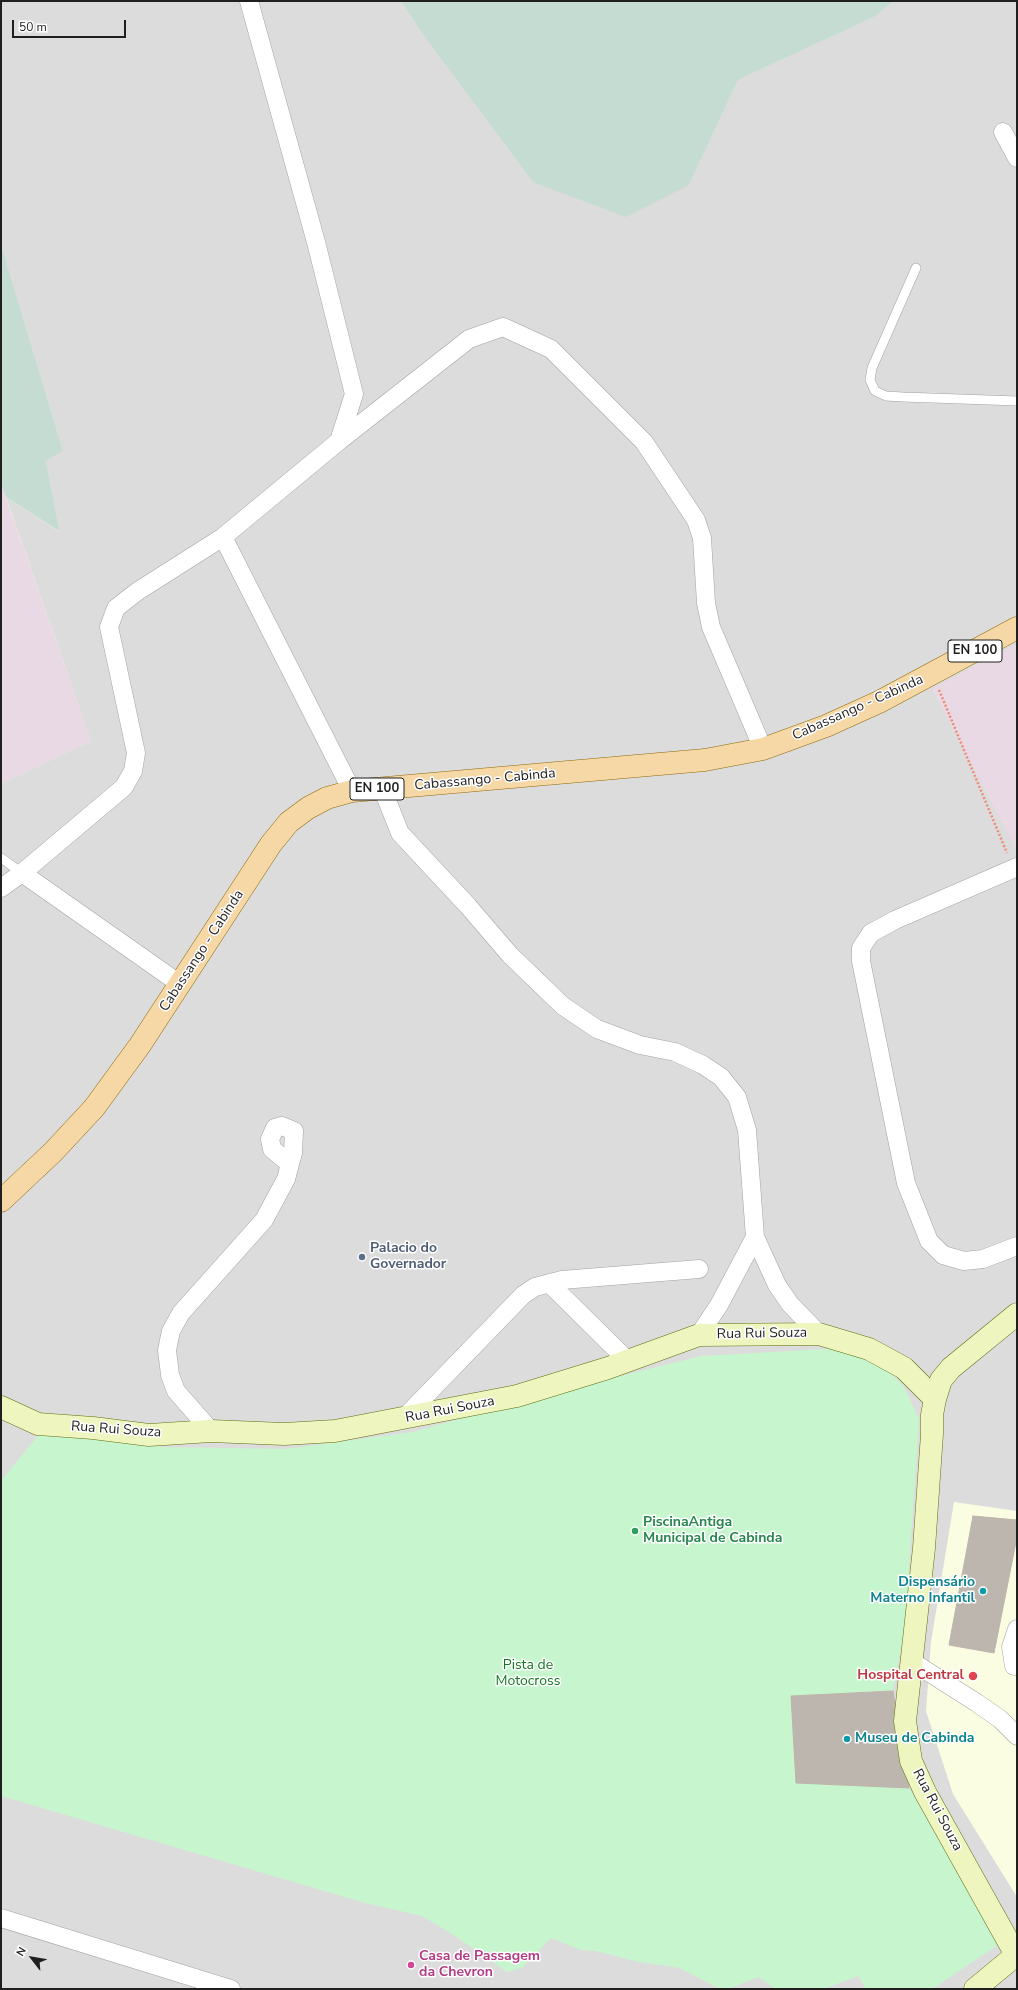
<!DOCTYPE html>
<meta charset="utf-8">
<style>
body{margin:0}
#map{position:relative;width:1018px;height:1990px;overflow:hidden;background:#efede6;font-family:"Nunito Sans",sans-serif}
canvas{display:block}
.frame{position:absolute;inset:0;border:2px solid #1f1f1f;pointer-events:none}
.north{position:absolute;left:12px;top:1938px;width:40px;height:40px;-webkit-text-stroke:3px #fff;paint-order:stroke;rotate:301deg;font-size:11px;font-weight:700;line-height:16px;text-align:center;color:#1f1f1f}
.north::after{content:'';display:block;margin:auto;width:14px;height:18px;background:#1f1f1f;clip-path:polygon(50% 0,100% 100%,50% 72%,0 100%)}
.scale{position:absolute;left:12px;top:20px;width:114px;height:18px;box-sizing:border-box;border:2px solid #1f1f1f;border-top:0;padding-left:5px;font-size:12px;line-height:14px;white-space:nowrap;color:#1f1f1f;-webkit-text-stroke:3px #fff;paint-order:stroke}
</style>
<div id="map">
<canvas width="1018" height="1990"></canvas>
<div class="frame"></div>
<div class="north">N</div>
<div class="scale">50 m</div>
</div>
<script>
const ctx = document.querySelector('canvas').getContext('2d');
ctx.lineJoin = 'round';
function paint(path, color) {
  ctx.fillStyle = color;
  ctx.fill(path, 'evenodd');
}
function poly(rows) {
  const path = new Path2D();
  for (const r of rows) {
    path.moveTo(r[0], r[1]);
    for (let i = 2; i < r.length; i += 2) path.lineTo(r[i], r[i + 1]);
  }
  return path;
}
function stroke(path, color, width, dash) {
  ctx.strokeStyle = color;
  ctx.lineWidth = width;
  ctx.lineCap = dash ? 'butt' : 'round';
  ctx.setLineDash(dash || []);
  ctx.stroke(path);
}
function drawText(font, color, halo, rows, align = 'center') {
  ctx.font = font + ' "Nunito Sans",sans-serif';
  ctx.lineWidth = 3;
  ctx.setLineDash([]);
  ctx.textBaseline = 'middle';
  ctx.strokeStyle = halo;
  ctx.fillStyle = color;
  for (const [text, x, y, turn = 0] of rows) {
    ctx.save();
    ctx.translate(x, y);
    ctx.rotate((+turn || 0) * Math.PI / 180);
    ctx.textAlign = isNaN(turn) ? turn : align;
    if (halo) ctx.strokeText(text, 0, 0);
    ctx.fillText(text, 0, 0);
    ctx.restore();
  }
}
paint(poly([
 [1,1,403,1,689,185,738,80,876,16,894,1,1017,1,1017,1989,1,1989,1,784,91,741,6,497,58,531,46,461,63,451,1,244]
]), '#dddcdc');
paint(poly([
 [1,484,91,741,1,784],
 [1017,644,1017,851,932,689]
]), '#e8d9e4');
paint(poly([
 [954,1502,1017,1511,1017,1897,953,1794,926,1711,931,1642]
]), '#fbfde2');
paint(poly([
 [401,1,894,1,876,16,738,80,689,185,626,217,533,182,428,41],
 [1,244,63,451,46,461,59,531,6,497,1,484]
]), '#c4dcd2');
paint(poly([
 [826,1349,854,1351,883,1365,904,1387,919,1419,905,1627,893,1691,791,1696,909,1788,1001,1943,932,1989,866,1989,858,1976,823,1989,776,1989,758,1977,728,1989,720,1989,680,1968,639,1962,596,1951,581,1950,551,1938,522,1968,507,1972,452,1934,422,1916,365,1903,1,1796,1,1481,40,1433,165,1447,285,1449,413,1432,548,1394,701,1356]
]), '#c7f5ce');
const building = poly([
 [973,1516,1017,1520,1017,1537,994,1653,949,1645,973,1516],
 [893,1691,909,1788,796,1783,791,1696,893,1691]
]);
paint(building, '#bcb6af');
stroke(building, '#c0b5aa', 1);
const lane = poly([
 [916,268,872,368,870,380,875,391,886,396,903,397,1017,401],
 [1,858,22,873]
]);
const street = poly([
 [1003,132,1017,158],
 [339,441,469,339,503,327,551,349,644,442,696,520,702,538,706,603,711,627,763,749],
 [223,537,352,791],
 [382,788,400,833,468,906,510,955,563,1006,597,1029,640,1045,675,1052,703,1065,721,1077,737,1097,747,1130,755,1237,719,1305,699,1335],
 [1017,867,895,920,871,933,861,948,861,961,906,1183,929,1241,943,1255,964,1261,983,1259,1017,1246],
 [22,873,180,984],
 [1,888,22,873,124,787,133,771,136,753,109,627,116,608,138,591,223,537,339,441,354,394,316,242,249,1],
 [755,1237,777,1285,790,1304,819,1334],
 [549,1283,628,1361],
 [403,1419,523,1295,535,1287,562,1280,699,1269],
 [211,1431,176,1391,170,1375,167,1350,171,1331,181,1313,264,1220,286,1179,290,1164,293,1153,294,1131,282,1126,275,1128,270,1139,272,1149,290,1164],
 [911,1661,977,1703,1000,1719,1017,1736],
 [1014,1666,1011,1647,1017,1629],
 [1,1918,231,1989]
]);
const secondary = poly([
 [1017,1314,951,1368,941,1380,935,1399,932,1415,932,1434,924,1548,905,1721,911,1761,925,1792,1017,1957],
 [1,1407,38,1424,93,1428,149,1435,211,1431,284,1434,335,1431,517,1396,608,1368,699,1335,819,1334,869,1349,904,1368,935,1399],
 [975,1989,1016,1955]
]);
const primary = poly([
 [1,1201,53,1152,94,1108,140,1045,271,844,289,822,308,808,327,798,352,791,705,760,763,749,826,726,879,702,1017,628]
]);
stroke(lane, '#a3a3a3', 10);
stroke(street, '#a3a3a3', 19);
stroke(secondary, '#5e6e0e', 23);
stroke(primary, '#8e6b0c', 23);
stroke(poly([
 [939,690,1007,853]
]), '#ef8b77', 2.5, [2, 2]);
stroke(lane, '#fff', 9);
stroke(street, '#fff', 18);
stroke(secondary, '#eef5be', 22);
stroke(primary, '#f5d8a5', 22);
for (const [x, y, r, color] of [
 [362,1257,4,"#5c6f8a"],
 [635,1531,4,"#2e9e5b"],
 [983,1591,4,"#0f9aa8"],
 [973,1676,5,"#e0444e"],
 [847,1739,4,"#0f9aa8"],
 [411,1965,4,"#d1479c"]
]) {
  const dot = new Path2D();
  dot.arc(x, y, r, 0, 2 * Math.PI);
  ctx.fillStyle = color;
  ctx.fill(dot);
  stroke(dot, '#fff', 1.5);
}
for (const [x, y, w] of [
 [975,651,54],
 [377,789,54]
]) {
  const box = new Path2D();
  box.roundRect(x - w / 2, y - 11, w, 22, 3);
  ctx.fillStyle = '#fff';
  ctx.fill(box);
  stroke(box, '#1f1f1f', 1);
}
drawText('bold 13px', '#1f1f1f', null, [
 ["EN 100",975,651],
 ["EN 100",377,789]
]);
drawText('14px', '#1f1f1f', '#fff', [
 ["Cabassango - Cabinda",858,708,-24],
 ["Cabassango - Cabinda",485,780,-5],
 ["Cabassango - Cabinda",202,951,-57],
 ["Rua Rui Souza",762,1334,-1],
 ["Rua Rui Souza",450,1410,-11],
 ["Rua Rui Souza",116,1430,4],
 ["Rua Rui Souza",937,1810,62]
]);
drawText('bold 14px', '#4e5e75', '#fff', [
 ["Palacio do",370,1249],
 ["Governador",370,1265]
], 'left');
drawText('bold 14px', '#27864d', '#fff', [
 ["PiscinaAntiga",643,1523],
 ["Municipal de Cabinda",643,1539]
], 'left');
drawText('bold 14px', '#0d838f', '#fff', [
 ["Dispensário",975,1583],
 ["Materno Infantil",975,1599],
 ["Museu de Cabinda",855,1739,"left"]
], 'right');
drawText('14px', '#147623', '#fff', [
 ["Pista de",528,1666],
 ["Motocross",528,1682]
]);
drawText('bold 14px', '#be3a42', '#fff', [
 ["Hospital Central",964,1676]
], 'right');
drawText('bold 14px', '#b23c85', '#fff', [
 ["Casa de Passagem",419,1957],
 ["da Chevron",419,1973]
], 'left');
</script>
